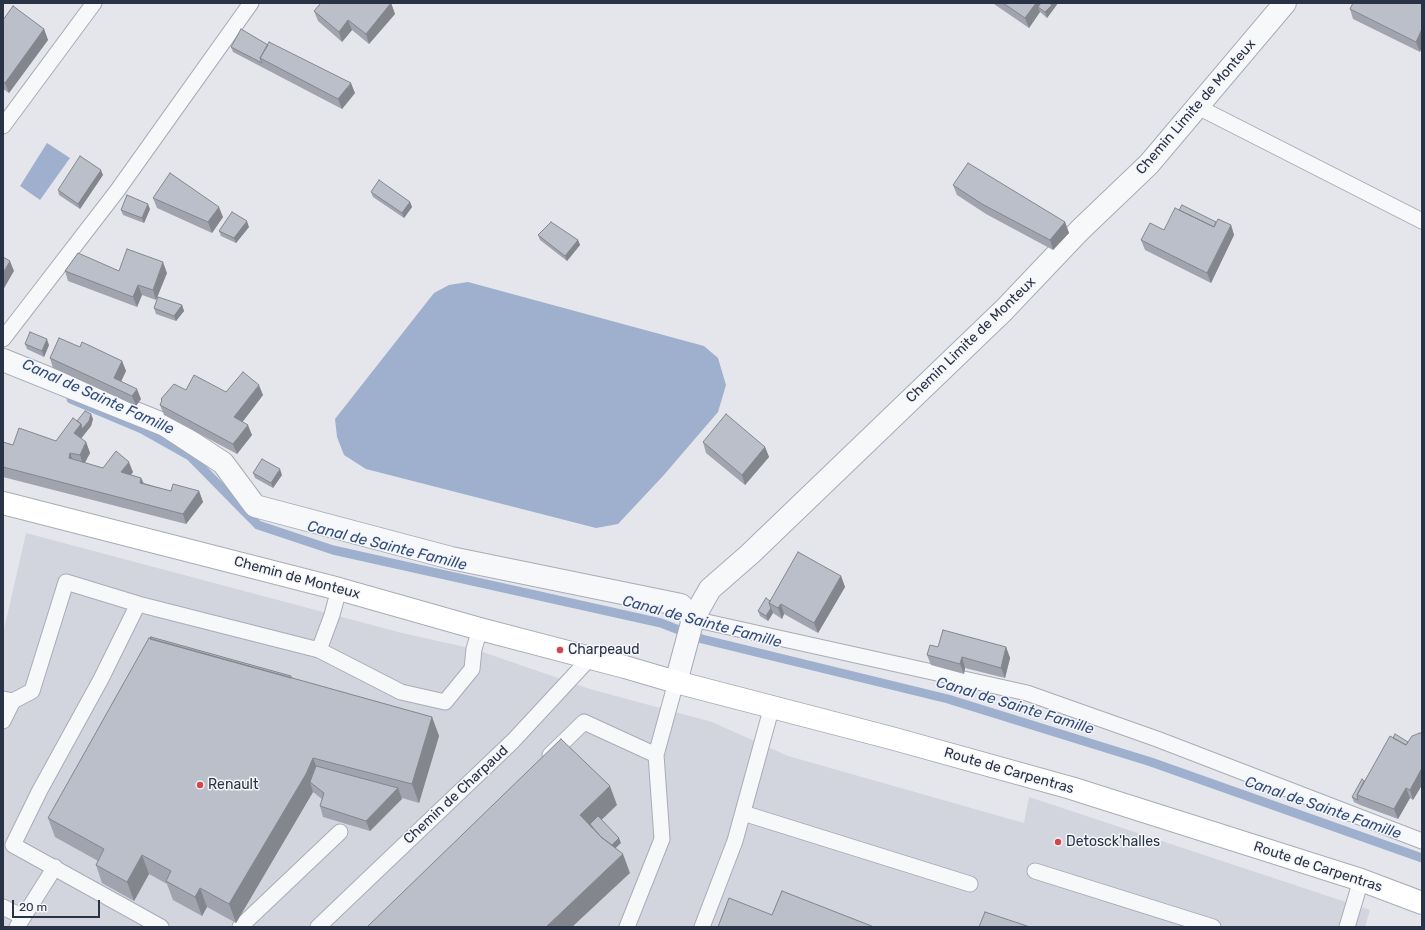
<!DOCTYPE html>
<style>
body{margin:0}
#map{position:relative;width:1425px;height:930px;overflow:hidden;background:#e4e6ec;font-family:Rubik,sans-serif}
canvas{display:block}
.frame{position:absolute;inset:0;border:4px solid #2a3246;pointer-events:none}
.scale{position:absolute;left:12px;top:900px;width:88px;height:18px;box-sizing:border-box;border:2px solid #2a3246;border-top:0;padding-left:5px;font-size:12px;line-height:14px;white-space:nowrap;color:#2a3246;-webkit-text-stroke:3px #f4f6f9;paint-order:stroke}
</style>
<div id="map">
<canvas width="1425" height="930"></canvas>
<div class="frame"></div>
<div class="scale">20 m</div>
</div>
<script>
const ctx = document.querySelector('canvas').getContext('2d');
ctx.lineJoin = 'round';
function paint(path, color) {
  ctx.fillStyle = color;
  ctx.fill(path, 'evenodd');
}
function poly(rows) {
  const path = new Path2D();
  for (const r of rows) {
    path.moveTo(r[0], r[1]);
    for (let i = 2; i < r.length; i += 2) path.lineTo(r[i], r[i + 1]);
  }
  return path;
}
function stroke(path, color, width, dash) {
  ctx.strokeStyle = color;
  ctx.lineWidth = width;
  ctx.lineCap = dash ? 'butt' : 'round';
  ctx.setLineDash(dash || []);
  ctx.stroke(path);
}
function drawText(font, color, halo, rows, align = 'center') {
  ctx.font = font + ' Rubik,sans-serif';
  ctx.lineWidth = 3;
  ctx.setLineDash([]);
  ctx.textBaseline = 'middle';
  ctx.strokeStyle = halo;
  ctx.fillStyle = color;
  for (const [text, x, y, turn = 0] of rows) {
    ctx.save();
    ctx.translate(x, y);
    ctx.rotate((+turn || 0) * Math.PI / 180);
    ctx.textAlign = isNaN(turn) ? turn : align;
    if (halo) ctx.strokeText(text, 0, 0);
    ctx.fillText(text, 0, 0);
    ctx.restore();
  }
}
paint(poly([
 [26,533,402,633,474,649,590,689,712,722,788,756,1024,823,1029,797,1370,910,1365,927,3,927,3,634]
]), '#d2d5de');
paint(poly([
 [47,143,70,158,40,200,20,186],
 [468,282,704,346,718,358,726,385,718,412,663,476,618,524,596,528,366,469,344,455,337,437,335,419,434,293,449,285]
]), '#9eb0cd');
stroke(poly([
 [71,399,142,429,190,456,258,525,333,550,661,623,702,639,948,699,1151,762,1422,858]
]), '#9eb0cd', 9);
const lane = poly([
 [1198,107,1422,221],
 [3,126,94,3],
 [3,339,117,191,251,3],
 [693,619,1027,693,1157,739,1422,841],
 [319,650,401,692,445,702,472,669,474,649,480,629],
 [3,699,13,701,32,691,66,582,138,604],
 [3,721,13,701],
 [550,755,584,722,656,755],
 [743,813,970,884],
 [1035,871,1213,927],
 [3,907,23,917],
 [17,927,55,867],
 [161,927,13,845,40,790,101,679,138,604,319,650,332,615,339,589],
 [240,927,340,832],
 [318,927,513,741,590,658],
 [627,927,662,839,656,755,676,682],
 [702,927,735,841,772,706],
 [1347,927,1361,880]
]);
const street = poly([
 [3,360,165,425,223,463,255,506,451,558,681,605,693,619],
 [676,682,693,619,710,589,750,554,1004,310,1080,230,1149,164,1285,3]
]);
const secondary = poly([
 [3,503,339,589,480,629,625,667,676,682,891,738,1071,788,1361,880,1422,903]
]);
stroke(lane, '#a8acb7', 17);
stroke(street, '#a8acb7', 24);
stroke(secondary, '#a8acb7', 24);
stroke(lane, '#f7f8fa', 15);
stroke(street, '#f7f8fa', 22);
stroke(secondary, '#fff', 22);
paint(poly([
 [391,3,395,14,369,44,352,30,342,42,318,21,314,11],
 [994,3,1058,3,1047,18,1040,12,1029,28,994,4],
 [1422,3,1420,52,1353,19,1350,9],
 [3,20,44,29,48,40,9,93,3,89],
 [268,45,355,93,342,109,233,52,231,47],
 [103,175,80,209,59,195,58,190],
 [953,185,1065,222,1069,233,1053,250,986,214,957,195],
 [371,192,410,202,412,207,404,218,373,197],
 [153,198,223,217,212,233,157,208],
 [150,209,144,223,123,215,121,210],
 [1179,210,1216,222,1231,225,1234,235,1211,283,1145,250,1141,240,1164,230],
 [249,227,236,243,221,236,219,231],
 [538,235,578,240,580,245,567,261,540,240],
 [65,271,119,271,167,273,156,300,142,295,137,307,68,281],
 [182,305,184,311,176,321,156,314,154,308],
 [25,344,49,345,44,357,27,349],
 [80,347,122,361,126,371,121,381,141,399,136,406,53,368,50,358],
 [186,390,226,392,263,395,242,422,252,435,237,454,164,415,160,405,162,401,161,399],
 [93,419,91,426,81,439,86,442,90,453,85,463,103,468,133,472,131,475,141,478,144,483,171,491,199,491,203,502,186,524,3,477,3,442,13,445,56,441,77,421],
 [703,442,765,447,769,457,745,485,706,453],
 [253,473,282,475,273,488,255,478],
 [841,576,845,587,818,633,784,614,782,619,773,613,768,621,760,616,758,611,770,601],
 [938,647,1006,647,1010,658,1005,678,965,668,964,674,931,665,927,655],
 [291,676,292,678,432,717,439,736,419,803,402,798,370,831,323,817,320,806,322,799,313,792,236,923,207,907,202,916,173,900,167,884,149,874,134,901,102,883,96,865,98,861,55,837,48,818],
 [1422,734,1422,785,1413,800,1410,798,1398,819,1360,805,1354,802,1352,797,1364,781,1393,738,1408,742]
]), '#a1a4ae');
paint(poly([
 [391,3,395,14,369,44,366,34],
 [1036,3,1045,3,1038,7,1040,12,1029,28,1025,18],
 [1051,3,1058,3,1053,10],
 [1052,5,1053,10,1047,18,1045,12],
 [348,20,352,30,342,42,339,32],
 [44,29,48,40,9,93,5,83],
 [1422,29,1422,47,1420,52,1416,42],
 [351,83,355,93,342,109,338,99],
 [101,170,103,175,80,209,78,204],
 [410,202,412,207,404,218,402,213],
 [148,204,150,209,144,223,142,218],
 [219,207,223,217,212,233,208,222],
 [247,221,249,227,236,243,234,238],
 [1065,222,1069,233,1053,250,1050,240],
 [1231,225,1234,235,1211,283,1207,273],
 [578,240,580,245,567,261,565,256],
 [10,261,14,271,3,290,3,273],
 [163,262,167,273,156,300,153,290],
 [138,285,142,295,137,307,133,297],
 [182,305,184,311,176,321,174,316],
 [47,339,49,345,44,357,42,351],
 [122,361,126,371,118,388,114,378],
 [259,385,263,395,238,428,234,417],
 [137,389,141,399,136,406,132,396],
 [91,414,93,419,91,426,77,443,74,433,81,424],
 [248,425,252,435,237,454,233,444],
 [86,442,90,453,83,465,80,455],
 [765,447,769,457,745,485,742,475],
 [70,453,74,463,69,458],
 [129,462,133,472,125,482,121,472],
 [280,469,282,475,273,488,271,483],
 [141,478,145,488,140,483],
 [199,491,203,502,186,524,183,514],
 [841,576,845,587,818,633,814,623],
 [781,604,784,614,782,619,778,608],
 [771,608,773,613,768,621,766,616],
 [1006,647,1010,658,1005,678,1001,668],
 [962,657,965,668,964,674,960,664],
 [432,717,439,736,419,803,412,784],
 [313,758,320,777,310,782,313,792,236,923,229,904],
 [1422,768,1422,785,1413,800,1410,790],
 [610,786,617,805,589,832,580,815],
 [398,788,402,799,370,831,366,821],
 [1406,788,1410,798,1398,819,1394,809],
 [619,838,621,843,608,855,606,850],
 [623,854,630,873,572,927,546,927],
 [142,855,149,874,134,901,127,882],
 [200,888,207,907,202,916,195,897]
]), '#83868d');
const building = poly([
 [321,3,391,3,366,34,348,20,339,32,314,11,321,3],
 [1003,3,1036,3,1025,18,1003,3],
 [1041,3,1049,3,1052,5,1045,12,1038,7,1041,3],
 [1353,3,1422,3,1422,29,1416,42,1350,9,1353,3],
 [13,6,44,29,5,83,3,81,3,20,13,6],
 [241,29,268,45,260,58,262,63,231,47,241,29],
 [269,42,351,83,338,99,260,58,269,42],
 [80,156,101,170,78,204,58,190,80,156],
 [968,163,1065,222,1050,240,982,204,953,185,968,163],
 [170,173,219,207,208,222,153,198,170,173],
 [379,180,410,202,402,213,371,192,379,180],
 [127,195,148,204,142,218,121,210,127,195],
 [1182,205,1216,222,1214,227,1179,210,1182,205],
 [1175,208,1214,227,1218,219,1231,225,1207,273,1141,240,1150,223,1164,230,1175,208],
 [232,212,247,221,234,238,219,231,232,212],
 [551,222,578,240,565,256,538,235,551,222],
 [127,249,163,262,153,290,138,285,133,297,65,271,78,253,119,271,127,249],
 [3,257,10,261,3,273,3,257],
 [158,297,182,305,174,316,154,308,158,297],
 [30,332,47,339,42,351,25,344,30,332],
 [59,338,80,347,82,342,122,361,114,378,137,389,132,396,50,358,59,338],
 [243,372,259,385,234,417,248,425,233,444,160,405,162,400,161,399,174,384,186,390,194,375,226,392,243,372],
 [85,411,91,414,89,421,82,429,81,424,77,421,85,411],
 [726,414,765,447,742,475,703,442,726,414],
 [73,418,81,424,74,433,86,442,80,455,70,453,69,458,103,468,116,451,129,462,121,472,141,478,140,483,171,491,173,484,199,491,183,514,3,467,3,442,13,445,19,428,56,441,73,418],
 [262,459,280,469,271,483,253,473,262,459],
 [798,552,841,576,814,623,781,604,778,608,769,603,798,552],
 [766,598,770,601,769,603,771,608,766,616,758,611,766,598],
 [943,630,1006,647,1001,668,962,657,960,664,927,655,930,645,938,647,943,630],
 [151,637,291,676,291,678,150,639,151,637],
 [149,638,432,717,412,784,313,758,306,774,229,904,200,888,195,897,166,881,171,871,142,855,127,882,96,865,104,849,48,818,149,638],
 [1420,733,1422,734,1422,768,1410,790,1406,788,1394,809,1357,795,1390,736,1406,745,1412,736,1420,733],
 [1395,734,1408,742,1406,745,1393,738,1395,734],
 [561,739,610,786,580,815,601,837,623,854,546,927,367,927,561,739],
 [316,766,398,788,366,821,320,806,324,793,310,782,316,766],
 [1362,779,1364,781,1357,795,1358,800,1352,797,1362,779],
 [598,816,619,838,612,845,601,837,590,824,598,816],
 [782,891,874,927,718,927,729,898,772,915,782,891],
 [985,912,1030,927,979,927,985,912]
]);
paint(building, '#bbbfca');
stroke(building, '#83868d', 1);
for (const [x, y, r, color] of [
 [560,650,4,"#d4464d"],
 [200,785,4,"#d4464d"],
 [1058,842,4,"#d4464d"]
]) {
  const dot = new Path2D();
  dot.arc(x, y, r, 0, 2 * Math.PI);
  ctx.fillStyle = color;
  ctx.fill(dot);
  stroke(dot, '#f4f6f9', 1.5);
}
drawText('14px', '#2a3246', '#f4f6f9', [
 ["Chemin Limite de Monteux",1196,107,-49],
 ["Chemin Limite de Monteux",971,340,-44],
 ["Chemin de Monteux",297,578,15],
 ["Route de Carpentras",1009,771,16],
 ["Chemin de Charpaud",456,795,-43],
 ["Route de Carpentras",1318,867,18]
]);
drawText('14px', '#2a3246', '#f4f6f9', [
 ["Charpeaud",568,650],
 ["Renault",208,785],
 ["Detosck'halles",1066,842]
], 'left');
drawText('italic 15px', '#324c7c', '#f4f6f9', [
 ["Canal de Sainte Famille",98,397,24],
 ["Canal de Sainte Famille",387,546,14],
 ["Canal de Sainte Famille",702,622,15],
 ["Canal de Sainte Famille",1015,706,17],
 ["Canal de Sainte Famille",1323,808,19]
]);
</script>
